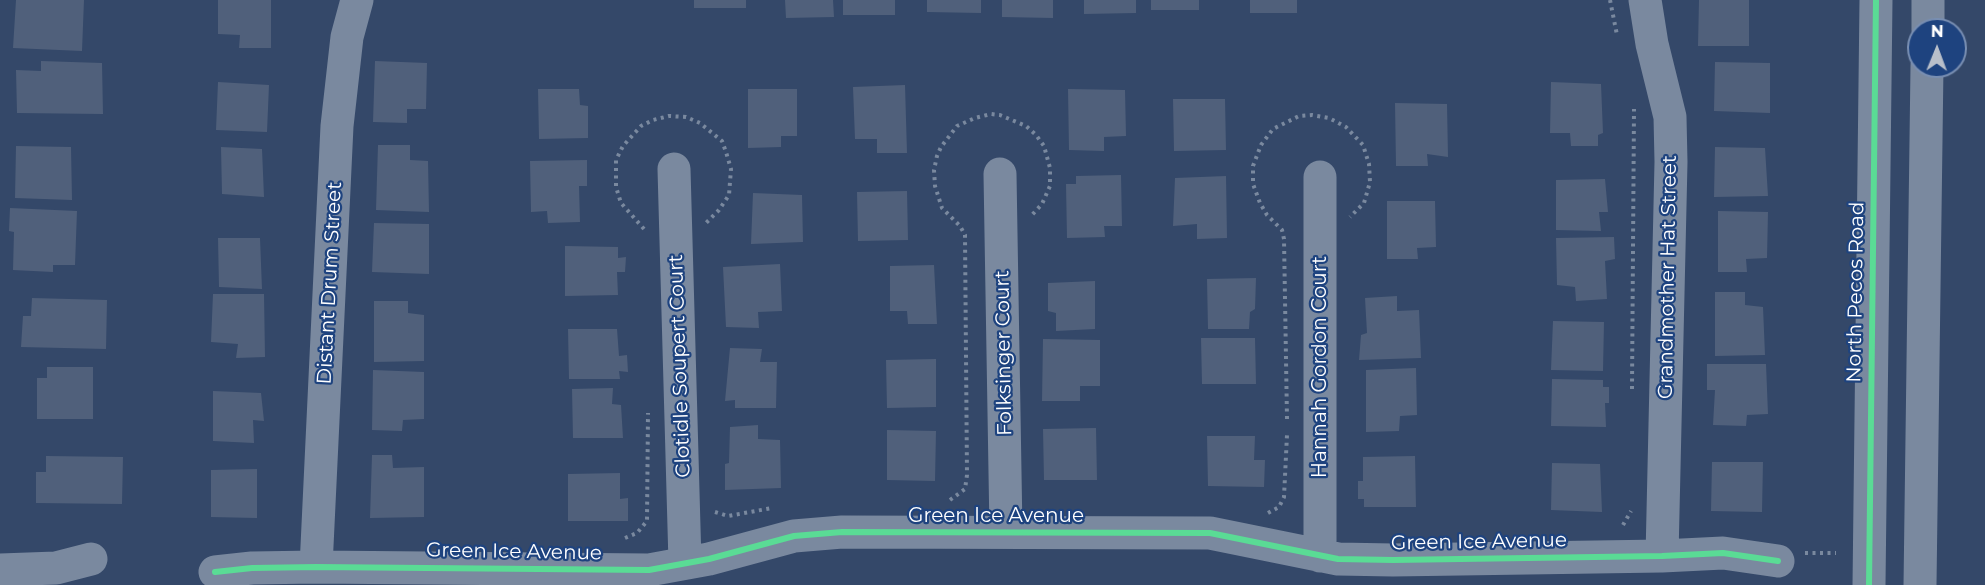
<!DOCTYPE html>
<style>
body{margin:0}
#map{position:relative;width:1985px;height:585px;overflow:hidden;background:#344869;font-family:Montserrat,sans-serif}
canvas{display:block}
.north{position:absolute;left:1907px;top:18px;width:60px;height:60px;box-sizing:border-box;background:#1e437f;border:2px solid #788eb2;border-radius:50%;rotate:1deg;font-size:16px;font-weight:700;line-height:24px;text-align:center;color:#fff}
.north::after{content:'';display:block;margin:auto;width:21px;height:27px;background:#b8bfca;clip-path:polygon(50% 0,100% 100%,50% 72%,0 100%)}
</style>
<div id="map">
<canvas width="1985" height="585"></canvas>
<div class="north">N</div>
</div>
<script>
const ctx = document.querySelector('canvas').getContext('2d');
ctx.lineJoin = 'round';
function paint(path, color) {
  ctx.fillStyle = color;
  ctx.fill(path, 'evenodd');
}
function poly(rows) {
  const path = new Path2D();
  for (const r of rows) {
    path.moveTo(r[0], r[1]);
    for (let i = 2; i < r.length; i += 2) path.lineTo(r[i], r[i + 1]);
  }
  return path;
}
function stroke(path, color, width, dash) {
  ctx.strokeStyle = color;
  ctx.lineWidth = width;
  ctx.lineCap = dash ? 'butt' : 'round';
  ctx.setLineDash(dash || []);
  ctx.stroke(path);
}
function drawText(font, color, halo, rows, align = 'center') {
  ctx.font = font + ' Montserrat,sans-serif';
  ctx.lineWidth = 4.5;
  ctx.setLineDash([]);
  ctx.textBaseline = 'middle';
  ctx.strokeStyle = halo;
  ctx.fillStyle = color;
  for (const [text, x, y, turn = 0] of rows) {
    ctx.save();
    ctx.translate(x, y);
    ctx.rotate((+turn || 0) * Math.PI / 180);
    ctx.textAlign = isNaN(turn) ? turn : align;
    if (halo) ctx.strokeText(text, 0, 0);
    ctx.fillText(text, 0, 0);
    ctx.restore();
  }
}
paint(poly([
 [16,0,84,0,82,51,13,48],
 [218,0,271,0,271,48,239,48,240,35,218,34],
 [694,0,746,0,746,8,694,8],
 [785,0,833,0,834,17,786,18],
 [843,0,895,0,895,15,843,15],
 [927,0,981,0,981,13,927,12],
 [1002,0,1053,0,1053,18,1002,17],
 [1084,0,1136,0,1136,13,1084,14],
 [1151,0,1199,0,1199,10,1151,10],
 [1250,0,1297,0,1297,13,1250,13],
 [1699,0,1749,0,1749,46,1698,46],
 [41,61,102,63,103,114,17,113,16,70,41,71],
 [375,61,427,63,426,109,407,109,407,123,373,122],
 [1715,62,1770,63,1770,113,1714,111],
 [218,82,269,85,267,132,216,130],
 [1551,82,1601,84,1603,133,1598,135,1598,146,1571,146,1570,133,1550,133],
 [905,85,907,153,877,153,877,139,855,139,853,87],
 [538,89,579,89,580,105,588,106,588,138,539,139],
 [748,89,797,89,797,136,781,136,781,147,748,148],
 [1068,89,1125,90,1126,136,1104,137,1104,151,1069,150],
 [1173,99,1225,99,1226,150,1174,151],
 [1395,103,1447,104,1448,157,1427,154,1428,166,1396,166],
 [378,145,410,145,410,160,428,161,429,212,376,210],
 [16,146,71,147,72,200,15,198],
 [221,147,262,149,264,197,222,194],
 [1715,147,1765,148,1768,196,1714,197],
 [587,160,587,186,579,186,580,222,548,223,547,211,531,212,530,161],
 [1121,175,1122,226,1104,226,1105,237,1067,238,1066,184,1076,184,1076,176],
 [1226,176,1227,238,1197,239,1197,224,1173,226,1175,178],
 [1605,179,1608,212,1599,212,1601,231,1556,230,1556,180],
 [907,191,908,240,858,241,857,192],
 [753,193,802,195,803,242,751,244],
 [1387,201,1435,201,1436,247,1417,248,1418,259,1387,259],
 [10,208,77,211,75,265,53,265,53,272,13,270,14,232,9,231],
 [1718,211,1768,212,1767,258,1746,259,1747,272,1718,272],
 [374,223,429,224,429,274,372,272],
 [1614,237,1615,259,1605,261,1607,299,1576,301,1575,287,1557,285,1556,238],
 [218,238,260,238,262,289,219,287],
 [565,246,618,247,618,258,626,257,625,272,617,272,618,295,565,296],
 [780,264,782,311,758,312,759,328,726,327,723,267],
 [934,265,937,324,908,324,907,311,890,311,890,266],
 [1256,278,1255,309,1250,312,1249,329,1208,329,1207,279],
 [1095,281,1095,329,1056,331,1056,313,1048,311,1048,283],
 [1715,292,1745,292,1745,305,1763,307,1765,355,1715,356],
 [213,294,264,294,265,357,236,358,238,344,211,342],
 [1397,296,1397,311,1419,310,1421,358,1359,360,1361,335,1367,333,1365,298],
 [32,298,107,300,106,349,21,347,23,316,31,316],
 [374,301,408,301,408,313,424,315,424,361,374,362],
 [1553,321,1604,322,1603,371,1551,370],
 [568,329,617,329,619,356,627,355,628,372,619,371,620,379,569,379],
 [1201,338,1255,338,1256,384,1202,384],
 [1043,339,1100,340,1100,386,1080,386,1080,401,1042,401],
 [730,348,762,349,760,362,777,362,776,408,735,408,735,400,725,401],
 [936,359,936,407,887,408,886,360],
 [1707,364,1766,364,1768,414,1747,415,1746,426,1713,425,1715,390,1707,390],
 [47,367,93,367,93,419,37,419,37,378,47,378],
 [1416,368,1417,415,1400,416,1399,431,1366,432,1366,370],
 [373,370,424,372,424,419,403,420,402,431,372,430],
 [1552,379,1603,380,1603,387,1609,387,1609,403,1605,403,1606,427,1551,426],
 [613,388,612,404,621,405,623,438,573,438,572,389],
 [213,391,261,393,264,421,253,420,254,443,213,441],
 [758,425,758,439,780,440,781,488,725,490,725,464,729,463,730,427],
 [1096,428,1097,480,1044,480,1043,429],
 [887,430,936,431,935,481,887,480],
 [1207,436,1255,436,1254,460,1265,460,1264,487,1208,486],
 [372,455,392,455,393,468,424,467,424,517,370,518],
 [46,456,123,457,122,504,36,503,36,472,46,472],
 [1415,456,1416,507,1364,507,1364,499,1358,499,1358,481,1363,481,1363,457],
 [1712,462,1763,462,1762,512,1711,511],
 [1552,463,1600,464,1602,512,1551,510],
 [257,469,257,518,211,517,211,470],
 [620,473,620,499,628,498,628,521,568,521,568,474]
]), '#50607b');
stroke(poly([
 [1610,0,1617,35],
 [644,229,621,203,616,187,616,160,623,146,641,126,653,120,669,116,686,117,700,123,722,141,726,152,731,169,729,195,719,210,706,223],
 [1632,389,1634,109],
 [1287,419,1284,239,1282,230,1267,215,1260,203,1253,184,1253,166,1261,145,1273,129,1299,116,1312,115,1329,118,1346,127,1363,145,1369,164,1370,182,1364,203,1350,217],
 [950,500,965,489,967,475,965,235,960,226,942,208,935,186,934,170,937,156,941,147,957,126,975,118,991,114,1000,115,1026,126,1036,135,1044,146,1050,168,1050,186,1042,204,1032,215],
 [715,512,728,516,772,508],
 [1268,513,1279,507,1284,497,1287,435],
 [1623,525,1631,511],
 [625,538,637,533,647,521,648,413],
 [1805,553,1836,553]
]), '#7a899f', 4, [3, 4.5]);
stroke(poly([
 [1645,0,1652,44,1670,117,1671,162,1662,556],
 [1928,30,1928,0],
 [674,169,685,563],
 [1000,174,1006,532],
 [1320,177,1320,556],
 [316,567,337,126,347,37,357,0],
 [0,570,56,568,91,559],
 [215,572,252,568,316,567,649,570,709,559,794,536,842,532,1210,533,1338,559,1393,560,1662,556,1723,553,1778,561],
 [1869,585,1876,0],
 [1920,585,1927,66]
]), '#7a899f', 33);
stroke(poly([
 [215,572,252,568,316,567,649,570,709,559,794,536,842,532,1210,533,1338,559,1393,560,1662,556,1723,553,1778,561],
 [1869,585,1876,0]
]), '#5adb95', 6);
drawText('20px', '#fff', '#1e437f', [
 ["Grandmother Hat Street",1668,277,-89],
 ["Distant Drum Street",330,283,-87],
 ["North Pecos Road",1856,292,-89],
 ["Folksinger Court",1004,353,-91],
 ["Clotidle Soupert Court",680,366,-92],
 ["Hannah Gordon Court",1320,367,-90],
 ["Green Ice Avenue",996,516],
 ["Green Ice Avenue",1479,542,-1],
 ["Green Ice Avenue",514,552,1]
]);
</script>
